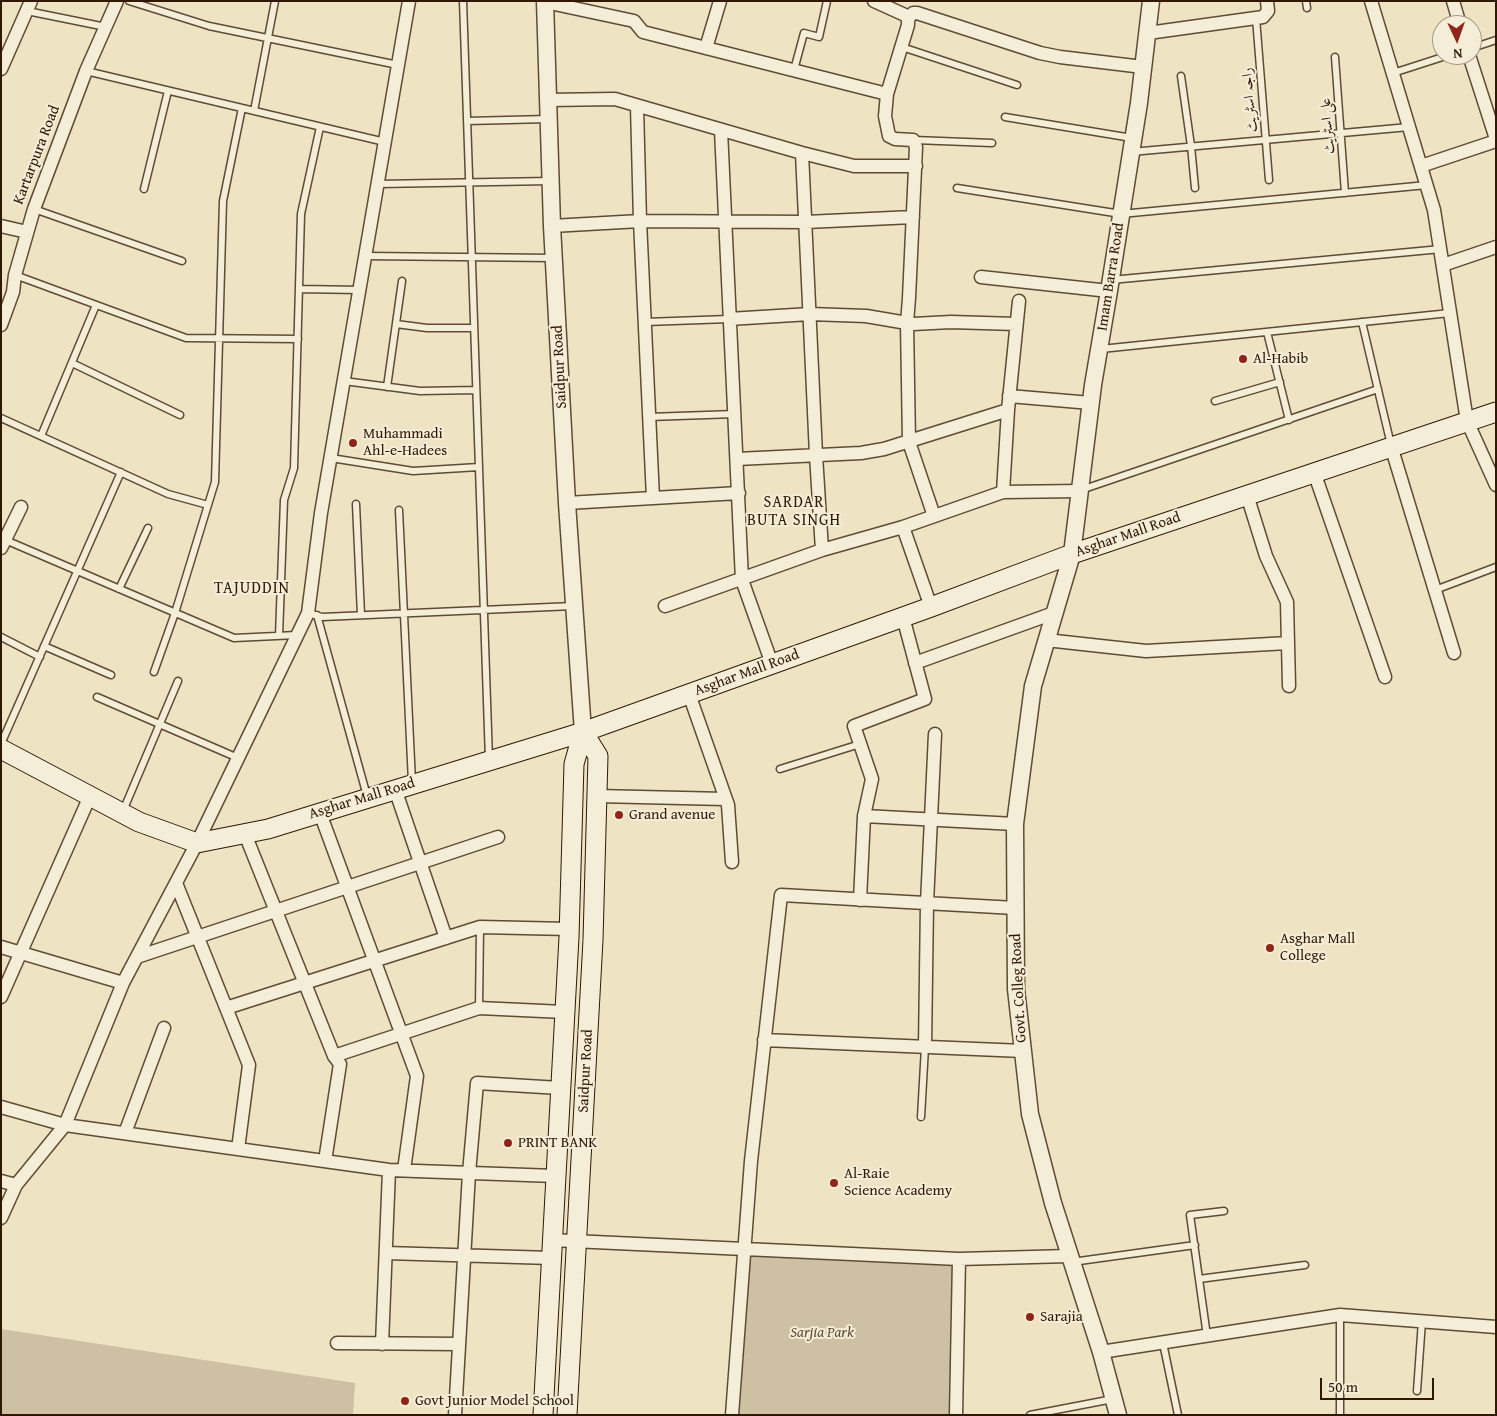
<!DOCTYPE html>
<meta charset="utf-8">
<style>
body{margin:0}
#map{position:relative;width:1497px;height:1416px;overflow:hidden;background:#eee3c3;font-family:"Gentium Book Plus",serif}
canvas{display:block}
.frame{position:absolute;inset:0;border:2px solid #301805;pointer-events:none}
.north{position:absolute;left:1432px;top:15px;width:50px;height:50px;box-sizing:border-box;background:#f4edd8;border:1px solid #a69884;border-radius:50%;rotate:177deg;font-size:14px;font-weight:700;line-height:20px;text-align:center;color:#301805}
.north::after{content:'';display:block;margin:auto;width:18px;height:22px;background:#8f2418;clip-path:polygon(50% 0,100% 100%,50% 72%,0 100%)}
.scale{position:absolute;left:1320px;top:1378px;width:114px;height:22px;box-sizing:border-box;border:2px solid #301805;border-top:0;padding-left:6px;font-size:15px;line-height:18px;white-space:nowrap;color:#301805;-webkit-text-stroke:4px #f4edd8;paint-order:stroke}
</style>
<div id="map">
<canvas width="1497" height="1416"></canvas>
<div class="frame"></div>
<div class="north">N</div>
<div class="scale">50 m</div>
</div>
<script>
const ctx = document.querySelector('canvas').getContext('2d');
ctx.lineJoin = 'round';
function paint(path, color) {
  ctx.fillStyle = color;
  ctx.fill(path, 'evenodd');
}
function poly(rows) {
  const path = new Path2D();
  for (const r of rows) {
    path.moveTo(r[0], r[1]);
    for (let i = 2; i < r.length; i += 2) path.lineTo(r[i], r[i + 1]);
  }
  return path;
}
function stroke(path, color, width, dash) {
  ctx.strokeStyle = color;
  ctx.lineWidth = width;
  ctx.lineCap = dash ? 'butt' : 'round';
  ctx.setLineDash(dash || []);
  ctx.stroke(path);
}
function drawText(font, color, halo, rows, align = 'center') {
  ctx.font = font + ' "Gentium Book Plus",Amiri,serif';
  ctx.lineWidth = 4;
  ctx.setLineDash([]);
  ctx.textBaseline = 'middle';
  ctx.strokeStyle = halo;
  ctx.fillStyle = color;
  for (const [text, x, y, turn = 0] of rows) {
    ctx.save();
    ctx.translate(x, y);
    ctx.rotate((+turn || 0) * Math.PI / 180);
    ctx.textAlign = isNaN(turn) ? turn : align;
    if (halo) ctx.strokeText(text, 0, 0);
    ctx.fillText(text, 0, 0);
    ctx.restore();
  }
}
paint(poly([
 [744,1248,959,1259,956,1415,732,1415],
 [1,1329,355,1383,353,1415,1,1415]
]), '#cec0a3');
const service = poly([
 [129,1,209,26,398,65],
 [463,1,489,759],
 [1306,1,1307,8],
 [27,11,106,27],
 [1256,18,1269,180],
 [902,47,1017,85],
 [1472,48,1496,40],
 [1335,57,1345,193],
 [794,70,804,33,819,37,827,1],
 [86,71,385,142],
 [1393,73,1449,55],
 [1181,76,1191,146,1195,188],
 [254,111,275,1],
 [1005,117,1132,138],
 [467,121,548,119],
 [914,140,992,143],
 [1131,152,1409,127],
 [378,184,550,181],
 [957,188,1121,214,1427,185],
 [144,189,168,91],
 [34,209,182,261],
 [366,256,553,258],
 [15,275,186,338,298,339],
 [1111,280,1441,249],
 [299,289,360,290],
 [645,322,729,319],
 [1362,322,1391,445],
 [396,324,427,328,474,328],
 [1267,332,1289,420],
 [1101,349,1450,313],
 [72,363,180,415],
 [344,381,420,391,476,390],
 [387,387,402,281],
 [1215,401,1280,382],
 [649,417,735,414],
 [1,418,168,494,208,505],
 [41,436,96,305],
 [331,458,413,471,479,467],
 [1081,490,1378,389],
 [356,504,361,615],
 [399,510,412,782],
 [3,539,234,638,297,635],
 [119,589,148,528],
 [1435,590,1496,567],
 [308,613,322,617,573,606],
 [317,615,367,796],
 [279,636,284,500,294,468,301,214,320,127],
 [1,637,40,657],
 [44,646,111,675],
 [154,672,175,613,215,482,223,201,242,108],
 [97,697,238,758],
 [1,744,121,472],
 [780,769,860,744],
 [123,811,178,681],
 [479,1008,480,927],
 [921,1117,925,1047],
 [1072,1262,1195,1245],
 [1199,1279,1305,1265],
 [1207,1336,1190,1215,1224,1211],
 [1163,1343,1178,1415],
 [1417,1391,1422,1321],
 [1030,1415,1113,1399],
 [1340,1415,1340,1315]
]);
const minor = poly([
 [874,1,905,15,908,19,908,25,887,94,885,116,889,136,895,139,913,140,916,147,909,298,907,323,909,442,934,516],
 [1371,1,1434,210,1467,421,1496,485],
 [1453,1,1460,25],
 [545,2,634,21,643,32,887,94],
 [908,19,913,13,917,13,1040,53,1060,57,1143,67],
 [1148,33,1263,17,1268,11,1267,1],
 [706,48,720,1],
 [1469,55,1496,139],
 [1,69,31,1],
 [548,100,615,99,802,153,854,166,916,166],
 [637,106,640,221,653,498],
 [721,130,742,580,772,664],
 [802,153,816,455,822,550],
 [1421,166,1496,141],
 [1,226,27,232],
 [552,226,640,221,806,222,913,217],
 [1443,265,1496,247],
 [981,277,1109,291],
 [729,319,810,314,866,316,913,324,951,322,1016,324],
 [1,325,13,292,15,275,34,209,86,71,117,1],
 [1009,396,1091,403],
 [1391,446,1454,653],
 [737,459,861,453,884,449,1008,410],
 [1314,472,1385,677],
 [1003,492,1008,410,1019,301],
 [1247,495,1266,556,1287,602,1289,686],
 [567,503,739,493],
 [903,527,931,607],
 [1,548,21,507],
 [665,606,822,550,903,527,1003,492,1080,491],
 [1046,640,1146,651,1288,643],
 [915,663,1054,613],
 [689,694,728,805,732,862],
 [395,789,446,938],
 [597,796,725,799],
 [320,813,417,1076,404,1170],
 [864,816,1015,824],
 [245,834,334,1056,340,1064,325,1161],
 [176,883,249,1065,238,1149],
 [860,900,864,816,872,779,854,726,925,699,903,617],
 [1,947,123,983],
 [137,957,498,837],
 [1,997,90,796],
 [226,1008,480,927,569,929],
 [764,1040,1023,1051],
 [925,1047,927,903,935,734],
 [334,1056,479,1008,564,1012],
 [1,1107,65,1125,389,1170,555,1176],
 [125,1133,164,1028],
 [1,1181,16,1185],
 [1,1218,16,1185,65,1125,123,983,197,843,308,613,321,513,409,1],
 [551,1240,959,1259,1069,1256],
 [386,1253,551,1258],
 [337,1343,459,1344],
 [382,1344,389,1170],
 [1101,1352,1340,1315,1496,1327],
 [455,1415,469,1173,477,1083,560,1088],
 [732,1415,751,1161,781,895,1015,908],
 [956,1415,959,1259]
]);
const tertiary = poly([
 [545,1,552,226,567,503,583,732],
 [1118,1415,1101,1352,1053,1203,1030,1114,1016,989,1015,824,1033,686,1072,554,1093,385,1109,291,1139,103,1151,1]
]);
const secondary = poly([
 [1,749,139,822,197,843,268,829,583,732,931,607,1072,554,1496,412],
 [543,1415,569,937,574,764,583,732],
 [567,1415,593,940,598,756,583,732]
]);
stroke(service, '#604b34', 9);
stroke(minor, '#604b34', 15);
stroke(tertiary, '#604b34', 19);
stroke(secondary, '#301805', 21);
stroke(service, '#f4edd8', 6);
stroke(minor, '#f4edd8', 12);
stroke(tertiary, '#f4edd8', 16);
stroke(secondary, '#f4edd8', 19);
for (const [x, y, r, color] of [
 [1243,359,5,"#8f2418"],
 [353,443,5,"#8f2418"],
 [619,815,5,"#8f2418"],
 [1270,948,5,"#8f2418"],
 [508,1143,5,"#8f2418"],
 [834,1183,5,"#8f2418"],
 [1030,1317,5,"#8f2418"],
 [405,1401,5,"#8f2418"]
]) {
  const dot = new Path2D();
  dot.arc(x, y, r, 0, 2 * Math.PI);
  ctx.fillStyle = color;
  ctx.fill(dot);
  stroke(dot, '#f4edd8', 2);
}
drawText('15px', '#301805', '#f4edd8', [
 ["راجہ اسٹریٹ",1250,100,-95],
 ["علی اسٹریٹ",1328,126,-94],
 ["Kartarpura Road",37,155,-69],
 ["Imam Barra Road",1111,277,-81],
 ["Saidpur Road",560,367,-93],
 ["Asghar Mall Road",1128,535,-19],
 ["Asghar Mall Road",747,673,-20],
 ["Asghar Mall Road",362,799,-17],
 ["Govt. Colleg Road",1019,988,-93],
 ["Saidpur Road",586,1071,-87]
]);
drawText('15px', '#301805', '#f4edd8', [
 ["Al-Habib",1253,359],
 ["Muhammadi",363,434],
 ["Ahl-e-Hadees",363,451],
 ["Grand avenue",629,815],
 ["Asghar Mall",1280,939],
 ["College",1280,956],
 ["PRINT BANK",518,1143],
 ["Al-Raie",844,1174],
 ["Science Academy",844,1191],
 ["Sarajia",1040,1317],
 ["Govt Junior Model School",415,1401]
], 'left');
drawText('italic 15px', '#5f4a34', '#f4edd8', [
 ["Sarjia Park",822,1333]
]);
ctx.letterSpacing = '1px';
drawText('16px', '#301805', '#f4edd8', [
 ["SARDAR",794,503],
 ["BUTA SINGH",794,521],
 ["TAJUDDIN",252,589]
]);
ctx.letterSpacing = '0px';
</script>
